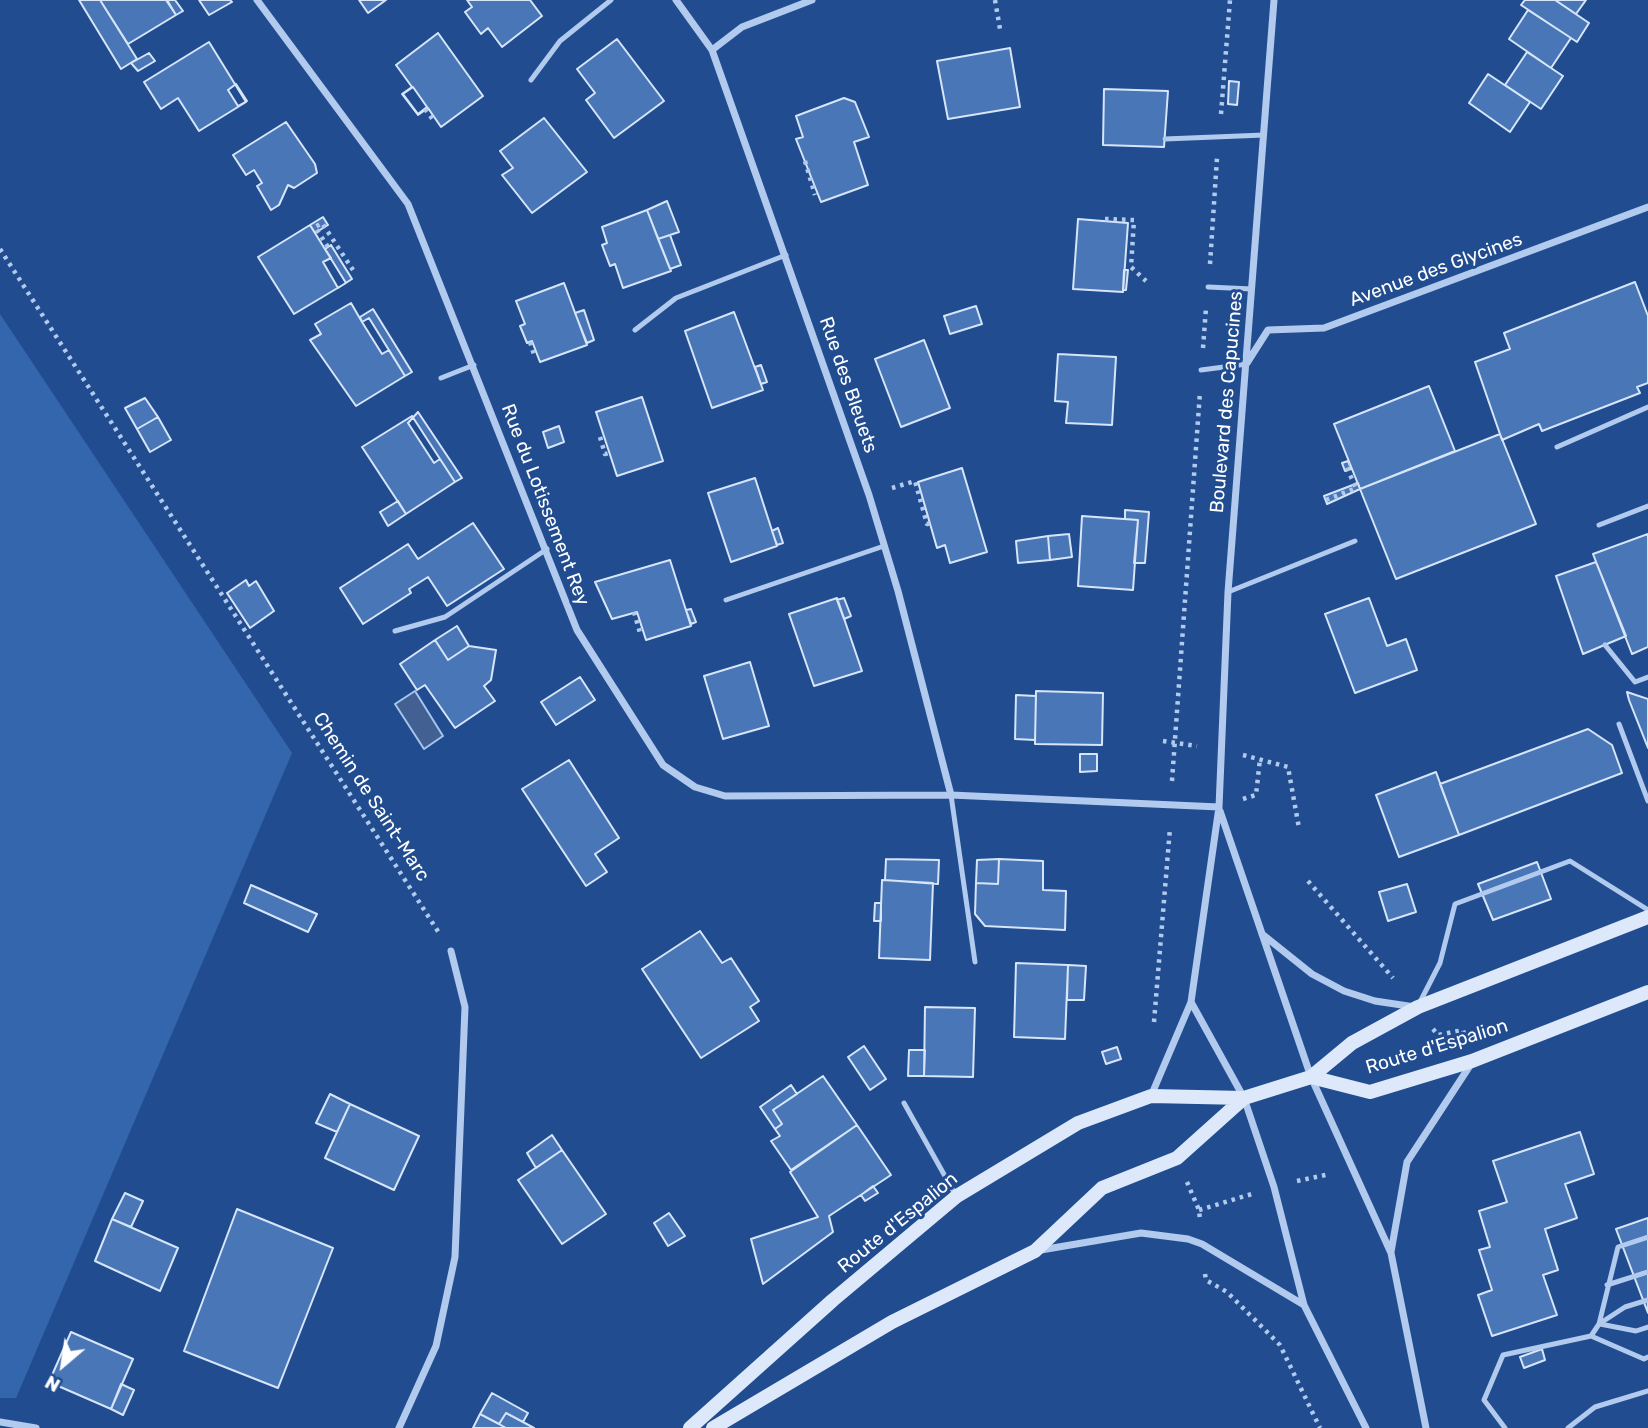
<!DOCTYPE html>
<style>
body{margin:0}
#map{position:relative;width:1648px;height:1428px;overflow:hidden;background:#214d90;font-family:Rubik,sans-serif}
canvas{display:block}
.north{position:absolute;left:28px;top:1330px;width:70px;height:70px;-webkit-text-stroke:5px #214d90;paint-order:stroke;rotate:209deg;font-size:19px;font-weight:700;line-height:28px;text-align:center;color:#fff}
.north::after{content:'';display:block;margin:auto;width:24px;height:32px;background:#fff;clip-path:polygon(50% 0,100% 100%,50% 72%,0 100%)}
</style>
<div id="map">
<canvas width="1648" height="1428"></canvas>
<div class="north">N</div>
</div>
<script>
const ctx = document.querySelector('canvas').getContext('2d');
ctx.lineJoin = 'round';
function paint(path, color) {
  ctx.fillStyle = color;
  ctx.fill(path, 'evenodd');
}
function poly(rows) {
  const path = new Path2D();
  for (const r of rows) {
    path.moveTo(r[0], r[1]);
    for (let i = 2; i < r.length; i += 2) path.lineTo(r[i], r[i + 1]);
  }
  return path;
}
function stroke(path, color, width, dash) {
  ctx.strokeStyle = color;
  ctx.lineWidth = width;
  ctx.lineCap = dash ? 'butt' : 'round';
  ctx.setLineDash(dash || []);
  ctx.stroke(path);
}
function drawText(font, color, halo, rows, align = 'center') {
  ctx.font = font + ' Rubik,sans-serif';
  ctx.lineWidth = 6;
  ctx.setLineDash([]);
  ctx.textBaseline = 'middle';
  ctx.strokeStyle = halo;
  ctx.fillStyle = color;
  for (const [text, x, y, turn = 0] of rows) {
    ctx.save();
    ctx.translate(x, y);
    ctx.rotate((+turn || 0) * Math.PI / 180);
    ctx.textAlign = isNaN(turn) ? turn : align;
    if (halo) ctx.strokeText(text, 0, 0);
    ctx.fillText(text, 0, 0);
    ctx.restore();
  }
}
paint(poly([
 [0,314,292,753,16,1398,0,1398]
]), '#3466ad');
const water = poly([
 [415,691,443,736,424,749,395,704,415,691]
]);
paint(water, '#426192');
stroke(water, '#a5c4ee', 2);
const building = poly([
 [79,0,100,0,137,59,121,69,79,0],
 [100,0,167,0,176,15,128,44,100,0],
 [166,0,175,0,183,11,176,15,166,0],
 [199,0,230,0,232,2,209,15,199,0],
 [359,0,386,0,368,13,359,0],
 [467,0,530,0,542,16,502,47,488,28,481,34,465,12,472,7,467,0],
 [1525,0,1555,0,1589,23,1577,42,1521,5,1525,0],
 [1555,0,1586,0,1576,14,1555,0],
 [1528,10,1571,38,1551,68,1509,39,1528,10],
 [438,33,483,96,441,127,428,108,418,115,402,94,412,87,396,65,438,33],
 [617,39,664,101,614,138,586,100,595,93,577,69,617,39],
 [209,42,246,102,199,131,178,98,161,109,144,82,209,42],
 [1010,48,1020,107,948,119,937,61,1010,48],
 [1527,52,1563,76,1541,109,1505,85,1527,52],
 [149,53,155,61,138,71,131,63,149,53],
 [1488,74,1530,102,1510,132,1469,103,1488,74],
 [1229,81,1239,82,1237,105,1228,104,1229,81],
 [236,84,247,101,238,106,228,90,236,84],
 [413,87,427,107,418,114,403,94,413,87],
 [1104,89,1168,91,1164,147,1103,145,1104,89],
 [844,98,855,102,869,137,854,142,868,185,821,202,796,139,803,137,796,116,844,98],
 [544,118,587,172,532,213,502,175,513,168,500,151,544,118],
 [286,122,315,164,317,173,294,188,288,185,279,205,271,210,257,186,262,183,254,170,246,175,233,155,286,122],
 [667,201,679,232,658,239,647,210,667,201],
 [647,210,671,271,623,288,615,264,610,266,602,245,607,243,602,227,647,210],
 [323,217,328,225,315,233,310,225,323,217],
 [1078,219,1128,223,1123,292,1073,289,1078,219],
 [310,225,346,283,294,314,258,257,310,225],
 [670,235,681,265,670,269,658,239,670,235],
 [331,245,352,279,338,288,323,262,331,258,325,249,331,245],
 [1124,270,1128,270,1126,290,1123,290,1124,270],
 [1635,282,1648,316,1648,383,1637,387,1640,393,1542,431,1539,424,1502,440,1475,362,1510,349,1504,333,1635,282],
 [564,283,587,345,540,362,532,341,527,343,520,326,525,324,516,301,564,283],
 [351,303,362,322,369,318,405,376,356,406,310,340,321,334,315,324,351,303],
 [976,306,982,324,950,334,944,316,976,306],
 [373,309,412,372,405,376,389,350,382,354,362,322,360,317,373,309],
 [584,310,594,340,587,343,575,313,584,310],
 [734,312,763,390,712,408,685,331,734,312],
 [924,340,950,408,901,427,875,359,924,340],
 [1058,354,1116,357,1112,425,1066,423,1068,402,1055,401,1058,354],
 [761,365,767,382,761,384,755,367,761,365],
 [1429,386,1455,451,1360,489,1334,424,1429,386],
 [642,397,663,461,617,476,596,412,642,397],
 [145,398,158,417,137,429,125,408,145,398],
 [418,412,462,478,455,482,440,459,434,463,408,423,418,412],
 [412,416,455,482,406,514,362,447,412,416],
 [158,417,171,440,150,452,137,429,158,417],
 [559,426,564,442,548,448,543,432,559,426],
 [1500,434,1536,524,1396,579,1360,489,1500,434],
 [1348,461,1351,469,1345,471,1342,463,1348,461],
 [962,468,987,552,950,563,945,545,937,548,918,482,962,468],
 [755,478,777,546,731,562,708,493,755,478],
 [1358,483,1360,489,1327,504,1324,496,1358,483],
 [398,501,406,514,388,526,380,512,398,501],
 [1125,510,1149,512,1145,563,1134,563,1138,520,1125,519,1125,510],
 [1082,516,1138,520,1133,590,1078,586,1082,516],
 [473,523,504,569,447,606,428,577,409,589,411,593,363,624,340,588,408,544,418,559,473,523],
 [778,528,783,543,777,545,772,531,778,528],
 [1069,534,1072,557,1050,560,1048,536,1069,534],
 [1648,534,1648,647,1632,654,1593,554,1648,534],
 [1048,536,1050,560,1018,563,1016,541,1048,536],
 [670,560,691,626,646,640,637,612,612,619,595,582,670,560],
 [1596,562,1626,636,1583,654,1556,576,1596,562],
 [246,580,249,586,256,581,274,611,250,628,227,593,246,580],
 [837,598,862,671,814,686,789,614,837,598],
 [844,598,851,616,844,619,837,600,844,598],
 [1369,598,1387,646,1406,639,1417,670,1355,693,1325,614,1369,598],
 [691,609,696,622,691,624,686,610,691,609],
 [457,626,469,646,448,660,435,640,457,626],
 [435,640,448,660,469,646,496,650,491,680,484,686,495,701,455,728,425,685,417,690,400,664,435,640],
 [750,662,769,726,723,739,704,676,750,662],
 [580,677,595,700,556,725,541,702,580,677],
 [1036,691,1103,693,1102,745,1035,744,1036,691],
 [1627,692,1648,699,1648,748,1629,700,1627,692],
 [1016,695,1036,696,1035,740,1015,739,1016,695],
 [1588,729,1612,745,1622,773,1459,835,1440,784,1588,729],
 [1080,754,1097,754,1097,771,1080,772,1080,754],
 [569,760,619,838,595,854,607,872,586,886,522,789,569,760],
 [1436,772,1459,835,1399,857,1376,795,1436,772],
 [886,859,939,860,938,884,885,880,886,859],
 [999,859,1043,861,1043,890,1066,891,1065,930,985,926,975,914,976,883,998,884,999,859],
 [999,859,998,884,976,883,977,860,999,859],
 [1537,862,1551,899,1493,920,1478,884,1537,862],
 [882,880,933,883,930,960,879,958,882,880],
 [1407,884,1416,912,1388,921,1379,892,1407,884],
 [251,885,317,914,308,932,244,903,251,885],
 [875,903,881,903,881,921,874,921,875,903],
 [700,931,722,963,731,958,759,1001,750,1007,759,1021,701,1058,642,969,700,931],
 [1016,963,1068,965,1065,1039,1014,1037,1016,963],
 [1068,965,1086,966,1084,1000,1067,1000,1068,965],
 [925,1007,975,1008,973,1077,924,1076,925,1007],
 [864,1046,886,1079,870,1090,848,1057,864,1046],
 [1117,1047,1121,1059,1106,1064,1102,1052,1117,1047],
 [909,1050,925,1050,924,1076,908,1076,909,1050],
 [823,1076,857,1125,791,1170,771,1141,780,1136,775,1129,782,1124,773,1110,823,1076],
 [791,1085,797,1094,773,1110,782,1124,775,1129,760,1107,791,1085],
 [330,1094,350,1104,337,1132,316,1123,330,1094],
 [350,1104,419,1136,394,1190,325,1158,350,1104],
 [857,1125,891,1175,829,1216,833,1232,763,1284,751,1239,818,1217,790,1172,857,1125],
 [1580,1132,1594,1174,1565,1184,1577,1218,1545,1229,1558,1270,1543,1275,1557,1315,1492,1336,1478,1295,1492,1290,1479,1250,1490,1247,1479,1211,1507,1202,1493,1161,1580,1132],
 [552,1135,562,1150,536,1168,527,1153,552,1135],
 [562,1150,606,1214,562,1244,518,1180,562,1150],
 [873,1186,878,1193,865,1201,861,1195,873,1186],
 [125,1193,143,1201,131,1227,112,1219,125,1193],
 [237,1209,333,1248,278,1388,184,1351,237,1209],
 [669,1213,685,1236,668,1246,654,1223,669,1213],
 [1648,1218,1648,1313,1616,1229,1648,1218],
 [112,1219,178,1248,160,1291,95,1261,112,1219],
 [71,1332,133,1359,111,1409,49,1382,71,1332],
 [1542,1349,1545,1360,1524,1368,1520,1357,1542,1349],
 [121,1384,134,1390,123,1415,111,1409,121,1384],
 [492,1393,528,1413,523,1422,506,1413,499,1424,480,1414,492,1393],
 [506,1413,523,1422,534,1428,506,1428,499,1424,506,1413],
 [480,1414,499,1424,506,1428,473,1428,480,1414]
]);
paint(building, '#4976b7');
stroke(building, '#d7e5f9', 2);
stroke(poly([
 [995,0,1000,29],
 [425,109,434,121],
 [1221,114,1230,0],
 [805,161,815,195],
 [1105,219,1134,220,1131,267,1146,281],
 [328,247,315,227,322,223,353,270],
 [0,249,439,933],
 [1210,264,1217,158],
 [530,342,535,358],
 [1203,348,1206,308],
 [600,437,605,454,609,453],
 [892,488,915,481,927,524,934,522],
 [1326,500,1356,488,1346,466,1350,465],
 [634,612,640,633],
 [1163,741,1197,746],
 [1243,755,1288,767,1299,828],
 [1172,781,1200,392],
 [1243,799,1256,795,1260,759],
 [1308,881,1393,978],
 [1154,1022,1170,828],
 [1433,1029,1438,1035,1463,1030,1465,1037],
 [1297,1181,1330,1174],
 [1187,1182,1199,1210,1200,1220],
 [1199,1210,1252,1194],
 [1205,1274,1206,1280,1227,1292,1280,1345,1320,1428]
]), '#b1caed', 4.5, [3.5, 5]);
stroke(poly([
 [531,80,560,41,611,0],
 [1165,139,1264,135],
 [1208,287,1252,289],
 [635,330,676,298,786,255],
 [1201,370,1247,364],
 [441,378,474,365],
 [1557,447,1648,407],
 [1599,525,1648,506],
 [1228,592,1355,541],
 [726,600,884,546],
 [395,631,445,617,547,549],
 [1605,645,1635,682,1648,677],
 [1619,724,1648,801],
 [951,795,975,962],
 [1420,1002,1440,963,1455,904,1570,861,1648,910],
 [904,1103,955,1194],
 [1607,1285,1648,1272],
 [1599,1324,1625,1307,1648,1300],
 [1600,1324,1636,1331,1648,1327],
 [1591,1336,1599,1324,1618,1247,1648,1237],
 [1505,1428,1484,1400,1503,1355,1591,1336,1644,1359,1648,1357],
 [1568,1428,1595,1407,1648,1391]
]), '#b1caed', 5);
stroke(poly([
 [257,0,408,204,577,630,663,765,695,787,725,796,951,795],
 [676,0,712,50,869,495,898,591,951,795,1219,807],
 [712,50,742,27,812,0],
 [1247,363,1268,330,1324,328,1648,207],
 [1220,811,1311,1077,1391,1253,1426,1428],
 [1262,934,1312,974,1344,991,1375,1001,1415,1007],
 [1191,1002,1244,1098,1274,1187,1304,1305,1366,1428],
 [1151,1096,1191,1002,1219,807,1228,592,1274,0],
 [1041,1250,1141,1233,1188,1239,1202,1244,1304,1305],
 [1391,1252,1407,1162,1471,1064],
 [0,1422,36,1428],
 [399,1428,436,1346,455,1257,465,1007,451,951]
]), '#b1caed', 7);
stroke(poly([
 [1311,1077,1370,1092,1472,1061,1648,992],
 [690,1428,833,1300,957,1196,1078,1123,1151,1096,1244,1098,1311,1077,1352,1043,1418,1007,1648,917],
 [713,1428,892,1322,1035,1251,1102,1188,1177,1158,1244,1098]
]), '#dde8fa', 14);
drawText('19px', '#fff', '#214d90', [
 ["Avenue des Glycines",1436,270,-20],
 ["Rue des Bleuets",848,385,71],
 ["Boulevard des Capucines",1227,402,-85],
 ["Rue du Lotissement Rey",545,505,69],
 ["Chemin de Saint-Marc",371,797,57],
 ["Route d'Espalion",1437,1047,-17],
 ["Route d'Espalion",898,1223,-39]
]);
</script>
